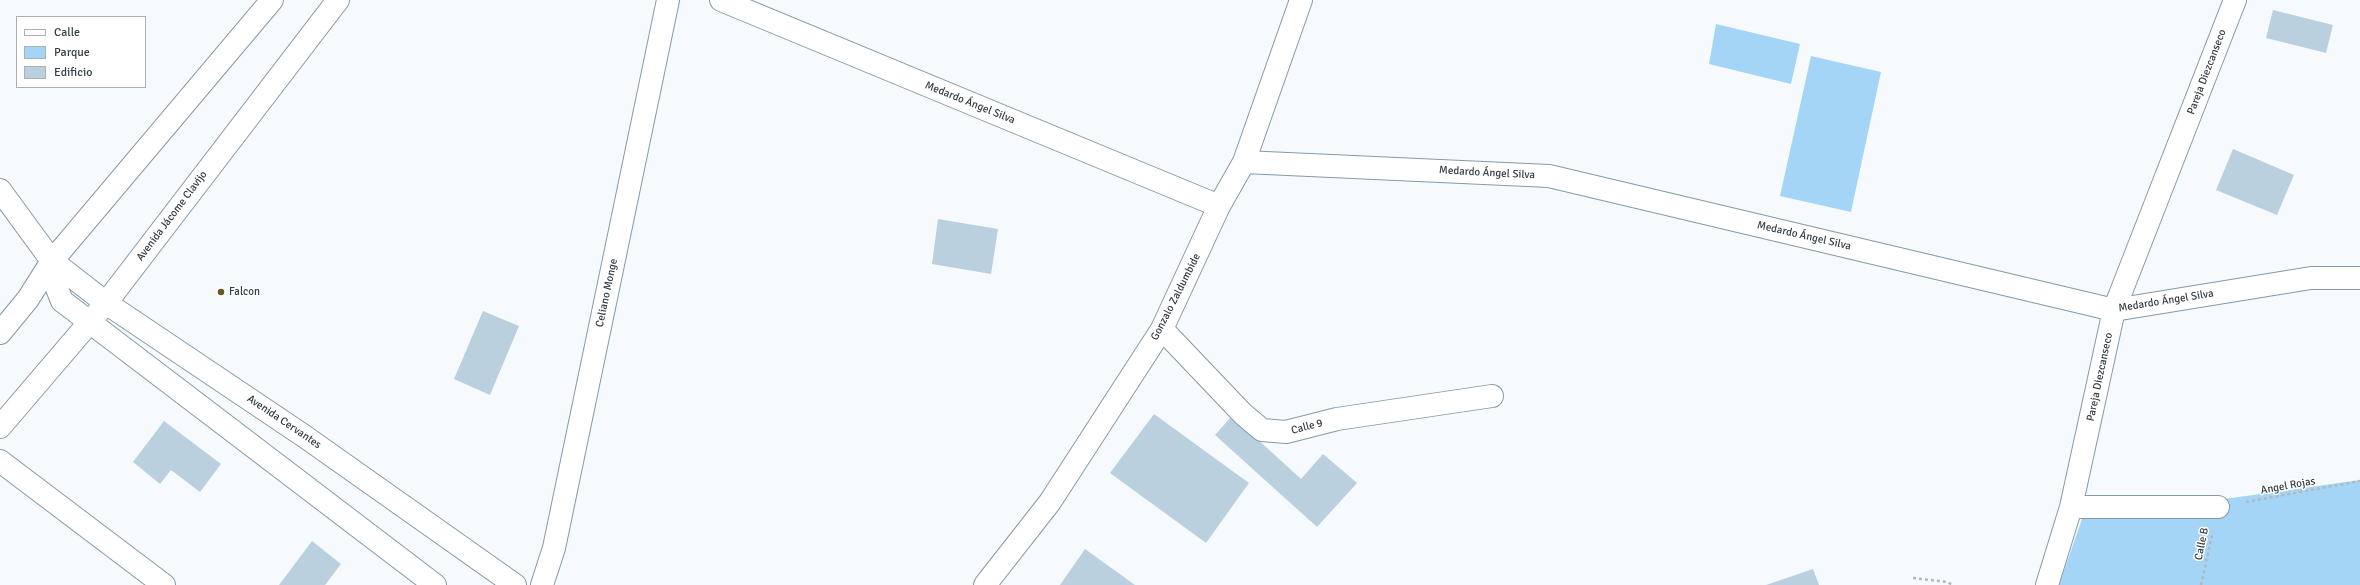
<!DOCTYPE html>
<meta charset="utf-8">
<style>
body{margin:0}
#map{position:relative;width:2360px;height:585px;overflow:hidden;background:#f6fafd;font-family:Signika,sans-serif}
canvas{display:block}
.legend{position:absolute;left:16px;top:16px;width:130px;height:72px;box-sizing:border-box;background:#fff;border:1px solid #aeb1b4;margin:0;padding:5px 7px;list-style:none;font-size:12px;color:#343d43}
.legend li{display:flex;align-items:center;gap:8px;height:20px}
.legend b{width:20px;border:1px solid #aeb1b4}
</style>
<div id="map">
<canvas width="2360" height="585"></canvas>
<ul class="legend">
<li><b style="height:5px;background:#fff"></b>Calle</li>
<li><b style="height:11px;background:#a4d5f6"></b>Parque</li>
<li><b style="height:11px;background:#bad0df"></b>Edificio</li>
</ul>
</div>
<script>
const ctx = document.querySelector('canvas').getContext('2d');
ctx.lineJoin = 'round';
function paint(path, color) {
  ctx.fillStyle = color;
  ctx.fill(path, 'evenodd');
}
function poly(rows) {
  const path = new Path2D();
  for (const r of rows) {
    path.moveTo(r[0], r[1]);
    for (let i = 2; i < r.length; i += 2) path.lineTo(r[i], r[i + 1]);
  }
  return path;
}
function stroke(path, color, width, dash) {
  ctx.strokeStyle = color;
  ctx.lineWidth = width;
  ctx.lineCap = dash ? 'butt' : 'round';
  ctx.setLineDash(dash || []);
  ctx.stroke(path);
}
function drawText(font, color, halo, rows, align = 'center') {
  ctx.font = font + ' Signika,sans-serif';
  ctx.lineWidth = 3;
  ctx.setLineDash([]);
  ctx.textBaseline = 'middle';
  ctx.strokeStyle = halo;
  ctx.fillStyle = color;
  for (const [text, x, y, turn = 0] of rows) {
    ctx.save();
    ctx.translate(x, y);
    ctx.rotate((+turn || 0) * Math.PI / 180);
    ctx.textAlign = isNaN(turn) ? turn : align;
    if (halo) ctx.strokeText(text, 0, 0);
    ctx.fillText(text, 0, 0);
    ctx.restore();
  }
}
paint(poly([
 [1716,24,1800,44,1791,84,1709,64],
 [1811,56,1881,72,1851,212,1780,196],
 [2360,480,2360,585,2059,585,2082,519]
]), '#a4d5f6');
paint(poly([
 [2273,10,2333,25,2326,53,2266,38],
 [2233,149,2294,175,2277,215,2216,190],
 [938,219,998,229,991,274,932,264],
 [483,311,519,326,490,395,454,379],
 [1154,414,1249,483,1206,543,1110,473],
 [1232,416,1301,479,1323,454,1357,483,1317,527,1215,435],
 [164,421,221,464,200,492,171,470,160,484,133,462],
 [312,541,341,564,325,585,279,585],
 [1085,549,1135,585,1060,585],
 [1813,569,1819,585,1766,585]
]), '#bad0df');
const minor = poly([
 [721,0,1219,206],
 [1244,162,1549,176,2114,310,2311,278,2360,278],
 [0,190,52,261,106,303,304,436,515,585],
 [52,261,56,286,62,301,435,585],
 [1162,329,1243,414,1262,430,1286,432,1337,419,1492,396],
 [0,333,28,299,52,261,272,0],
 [0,427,106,303,338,0],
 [0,461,164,585],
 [2071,507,2218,507],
 [542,585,554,548,668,0],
 [985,585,1050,502,1162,329,1219,206,1244,162,1301,0],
 [2047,585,2071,507,2114,310,2235,0]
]);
stroke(minor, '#859aa8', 24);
stroke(poly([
 [2246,502,2360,481],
 [1913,578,1947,582,1953,585],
 [2201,585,2212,535]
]), '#b3b8bc', 2.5, [3, 3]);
stroke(minor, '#fff', 22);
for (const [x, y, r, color] of [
 [221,292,4,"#6a5725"]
]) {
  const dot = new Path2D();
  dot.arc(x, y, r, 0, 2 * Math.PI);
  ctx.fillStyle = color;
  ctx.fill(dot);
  stroke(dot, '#fff', 1.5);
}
drawText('11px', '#343d43', '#fff', [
 ["Pareja Diezcanseco",2207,72,-69],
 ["Medardo Ángel Silva",970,103,22],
 ["Medardo Ángel Silva",1487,173,3],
 ["Avenida Jácome Clavijo",172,216,-53],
 ["Medardo Ángel Silva",1804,236,13],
 ["Celiano Monge",607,293,-78],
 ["Gonzalo Zaldumbide",1176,297,-63],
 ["Medardo Ángel Silva",2166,301,-9],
 ["Pareja Diezcanseco",2100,377,-78],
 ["Avenida Cervantes",284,422,34],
 ["Calle 9",1307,427,-15],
 ["Angel Rojas",2288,486,-10],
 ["Calle B",2202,544,-78]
]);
drawText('11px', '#343d43', '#fff', [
 ["Falcon",229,292]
], 'left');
</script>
